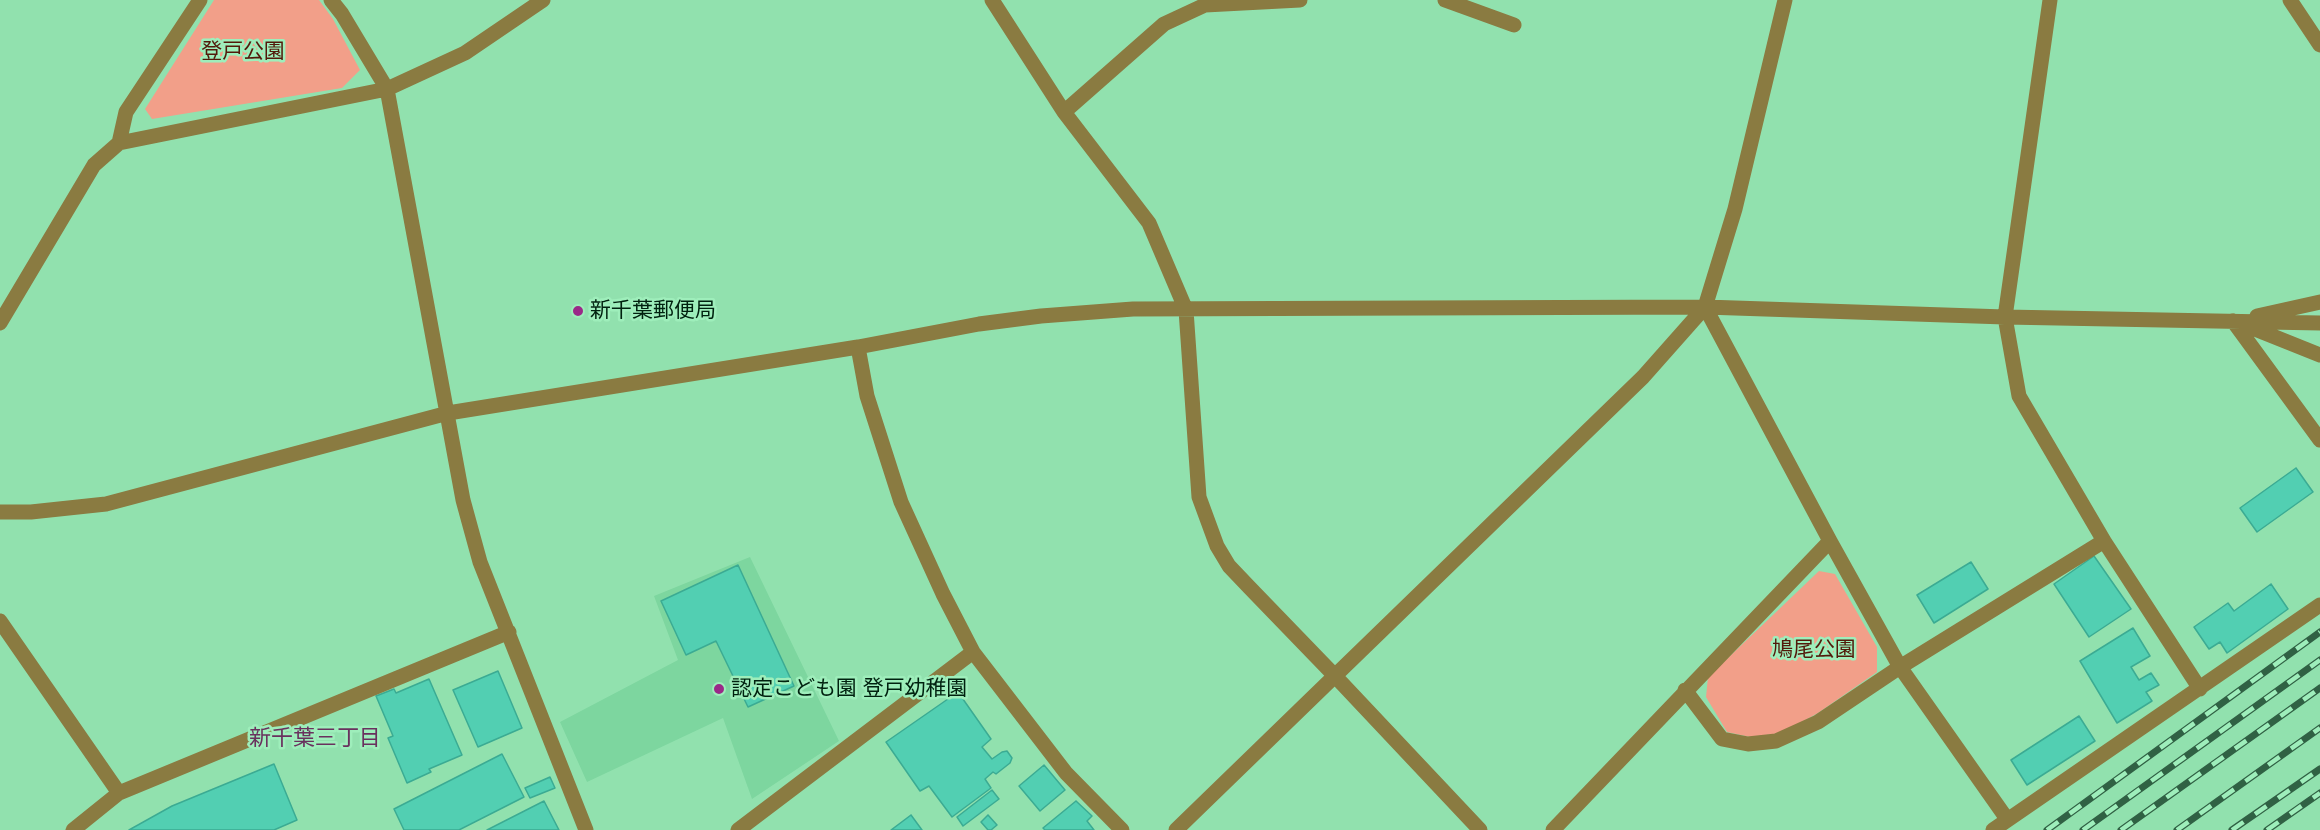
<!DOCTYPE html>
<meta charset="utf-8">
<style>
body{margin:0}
canvas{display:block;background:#91e1ae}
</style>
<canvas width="2320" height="830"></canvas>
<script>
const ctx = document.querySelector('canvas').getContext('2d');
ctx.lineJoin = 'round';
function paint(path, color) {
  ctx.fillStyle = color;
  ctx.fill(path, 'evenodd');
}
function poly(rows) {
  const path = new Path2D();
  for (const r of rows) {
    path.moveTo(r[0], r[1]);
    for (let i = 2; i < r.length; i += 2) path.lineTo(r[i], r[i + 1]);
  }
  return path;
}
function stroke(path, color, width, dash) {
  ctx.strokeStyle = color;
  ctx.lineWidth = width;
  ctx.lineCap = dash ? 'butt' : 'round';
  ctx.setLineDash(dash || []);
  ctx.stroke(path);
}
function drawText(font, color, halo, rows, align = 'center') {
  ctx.font = font + ' "Fira Sans","Noto Sans JP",sans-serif';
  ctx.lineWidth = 5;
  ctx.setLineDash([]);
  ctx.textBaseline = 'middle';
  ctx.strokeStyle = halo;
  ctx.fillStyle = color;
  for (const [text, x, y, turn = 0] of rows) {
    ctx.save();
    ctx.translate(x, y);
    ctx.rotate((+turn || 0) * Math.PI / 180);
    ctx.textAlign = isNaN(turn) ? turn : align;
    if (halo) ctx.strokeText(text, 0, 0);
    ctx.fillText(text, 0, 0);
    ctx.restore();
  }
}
paint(poly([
 [750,557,839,741,752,799,723,718,587,782,560,722,678,660,654,596]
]), '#7dd69f');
paint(poly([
 [214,0,319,0,333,19,360,70,342,88,152,119,145,109],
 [1819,571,1835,574,1877,647,1877,672,1818,713,1782,733,1750,737,1727,732,1706,697,1708,677]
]), '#f29f89');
const building = poly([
 [2296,468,2313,492,2257,532,2240,508,2296,468],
 [2094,556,2131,609,2089,637,2054,584,2094,556],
 [1971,562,1988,589,1934,623,1917,595,1971,562],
 [738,565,794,686,748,707,716,641,686,655,661,601,738,565],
 [2271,584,2288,609,2227,653,2220,642,2209,649,2194,627,2228,603,2234,611,2271,584],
 [2133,628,2150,656,2131,667,2139,680,2151,673,2159,685,2146,692,2152,701,2117,723,2080,661,2133,628],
 [498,671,522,728,478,747,453,690,498,671],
 [429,679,462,755,429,769,431,772,407,783,388,738,393,736,376,696,394,689,396,693,429,679],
 [958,692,991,739,982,747,992,759,1002,752,1007,751,1012,758,1010,763,996,774,993,772,985,779,991,788,952,817,929,786,920,791,886,742,958,692],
 [2079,716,2095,741,2027,785,2011,760,2079,716],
 [502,754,524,797,459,830,404,830,394,809,502,754],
 [274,764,297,820,274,830,129,830,172,806,274,764],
 [1044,765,1065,790,1040,811,1019,786,1044,765],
 [550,777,555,788,530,798,525,788,550,777],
 [992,790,999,799,963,826,957,817,992,790],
 [544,801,559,830,487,830,544,801],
 [1076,801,1092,816,1087,821,1094,830,1045,830,1043,828,1076,801],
 [911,815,922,830,891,830,911,815],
 [988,815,997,825,991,830,988,830,981,822,988,815]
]);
paint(building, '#52cfb2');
stroke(building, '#3bab93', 1.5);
stroke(poly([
 [331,0,342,14,387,89,463,500,480,562,586,830],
 [992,0,1064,112,1149,223,1186,310,1199,497,1217,546,1229,566,1249,587,1335,676,1480,830],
 [1445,0,1514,25],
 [2050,0,2005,317,2019,396,2104,541,2200,689],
 [2290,0,2320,45],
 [1064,112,1164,24,1205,5,1300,0],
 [119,143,126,112,200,0],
 [1705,307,1830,541,1900,667,2007,819],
 [2257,316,2320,302],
 [2233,321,2320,440],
 [0,323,94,165,119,143,387,89,465,53,543,0],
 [2245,325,2320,355],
 [858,347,867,396,901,502,943,594,973,652,1066,773,1122,830],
 [0,512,31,512,106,504,448,413,858,347,979,324,1041,316,1133,309,1705,307,2005,317,2320,323],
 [0,621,119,793],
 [1685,690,1722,739,1748,744,1776,741,1818,722,1900,667,2104,541],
 [73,830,119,793,509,632],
 [738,830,973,652],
 [1176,830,1643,377,1705,307,1735,209,1785,0],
 [1553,830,1830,541],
 [1993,830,2320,605]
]), '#8a7b41', 15);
const rail = poly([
 [2047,830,2320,632],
 [2083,830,2320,660],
 [2121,830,2320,688],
 [2177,830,2320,728],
 [2232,830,2320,769],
 [2267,830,2320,793]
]);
stroke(rail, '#306144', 7);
stroke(rail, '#9eeebb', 4.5, [14]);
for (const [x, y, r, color] of [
 [578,311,6,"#9a2988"],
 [719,689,6,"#9a2988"]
]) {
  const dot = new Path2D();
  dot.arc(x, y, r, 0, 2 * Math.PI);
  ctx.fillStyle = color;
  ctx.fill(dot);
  stroke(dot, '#9eeebb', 2);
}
drawText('21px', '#52190a', '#9eeebb', [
 ["登戸公園",243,52],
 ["鳩尾公園",1814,650]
]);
drawText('21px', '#00210f', '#9eeebb', [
 ["新千葉郵便局",590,311],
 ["認定こども園 登戸幼稚園",731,689]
], 'left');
drawText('22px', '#69315e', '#9eeebb', [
 ["新千葉三丁目",315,739]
]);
</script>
